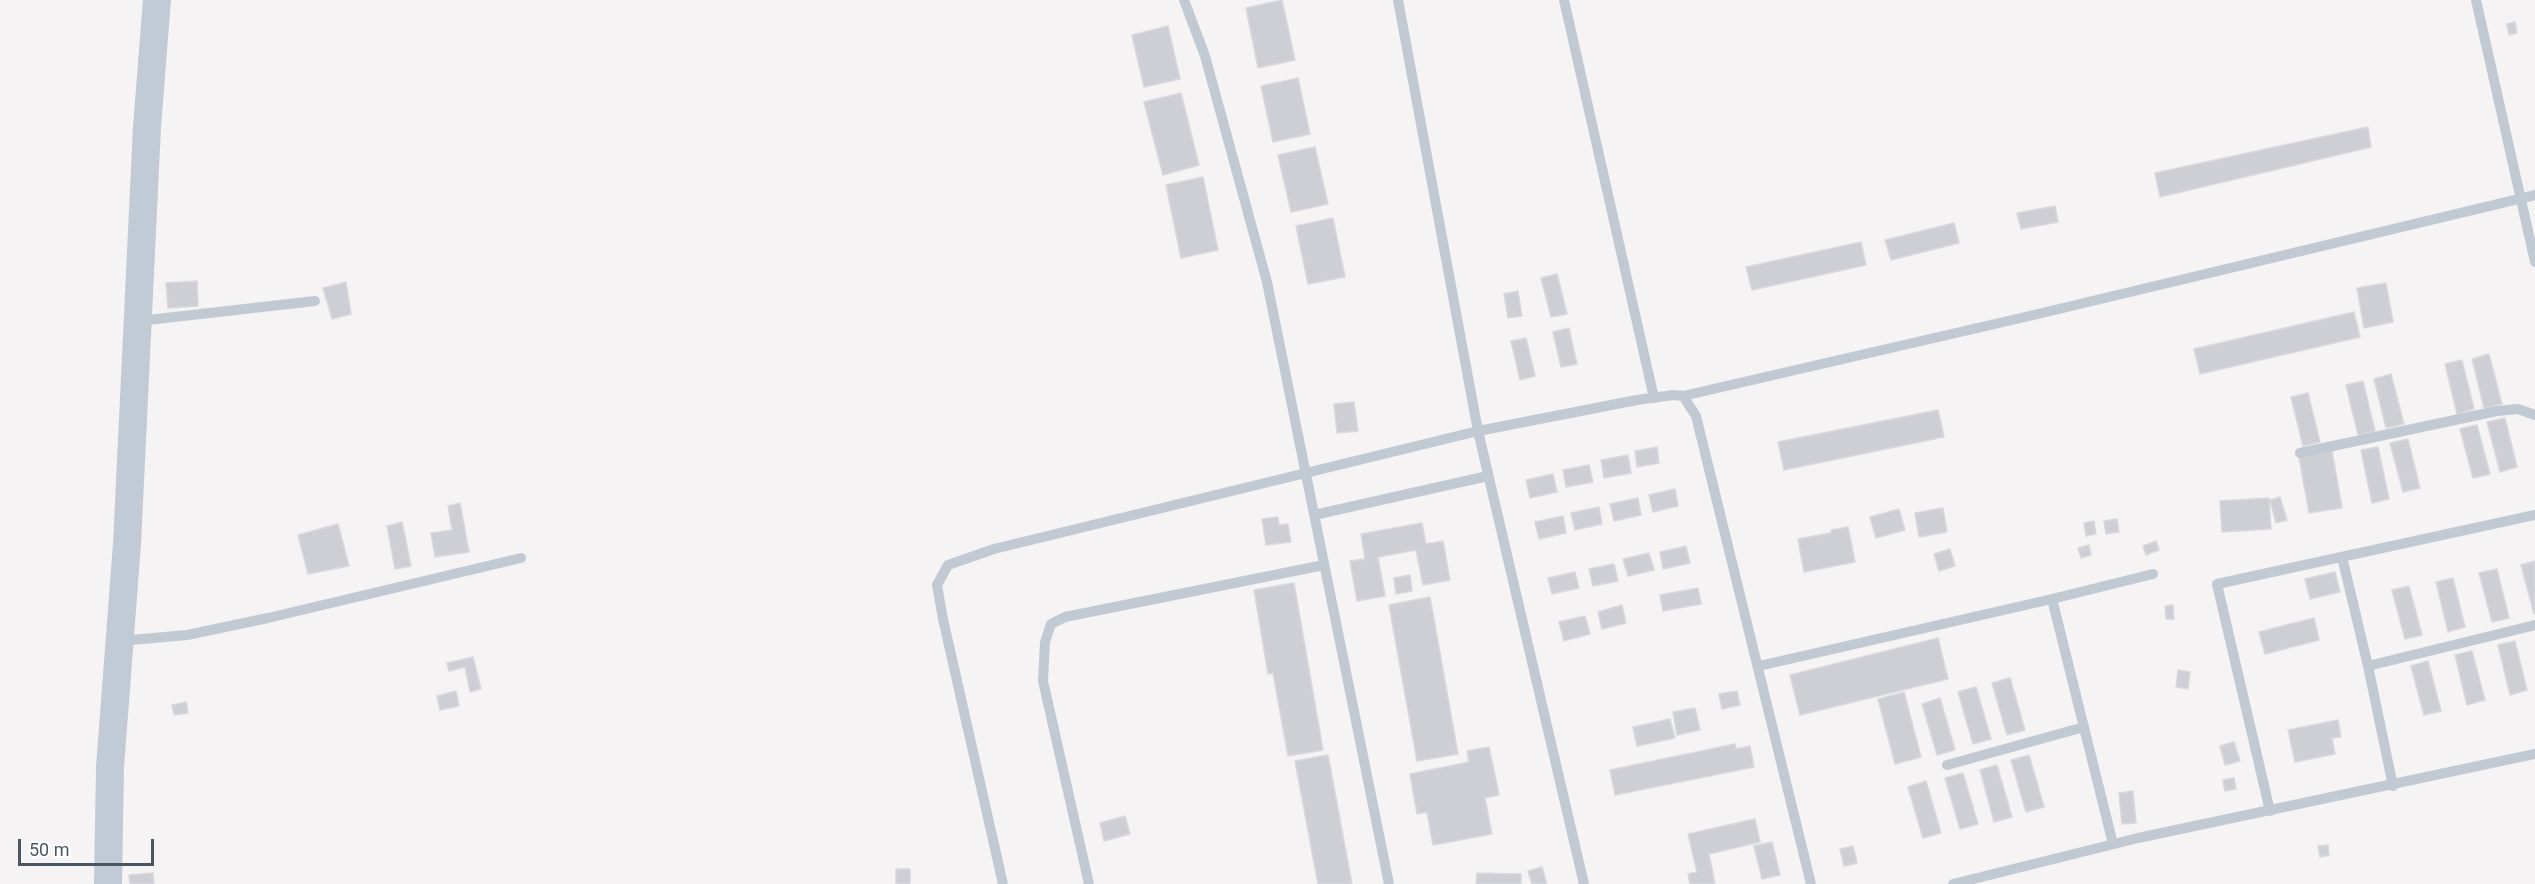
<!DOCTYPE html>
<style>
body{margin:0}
#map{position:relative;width:2535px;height:884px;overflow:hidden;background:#f5f3f3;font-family:Roboto,sans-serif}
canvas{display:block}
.scale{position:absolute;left:18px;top:839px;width:136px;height:27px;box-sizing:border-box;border:3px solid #4a5661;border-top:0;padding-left:8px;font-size:18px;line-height:21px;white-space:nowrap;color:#4a5661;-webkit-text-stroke:4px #fff;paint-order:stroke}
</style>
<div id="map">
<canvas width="2535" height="884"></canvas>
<div class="scale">50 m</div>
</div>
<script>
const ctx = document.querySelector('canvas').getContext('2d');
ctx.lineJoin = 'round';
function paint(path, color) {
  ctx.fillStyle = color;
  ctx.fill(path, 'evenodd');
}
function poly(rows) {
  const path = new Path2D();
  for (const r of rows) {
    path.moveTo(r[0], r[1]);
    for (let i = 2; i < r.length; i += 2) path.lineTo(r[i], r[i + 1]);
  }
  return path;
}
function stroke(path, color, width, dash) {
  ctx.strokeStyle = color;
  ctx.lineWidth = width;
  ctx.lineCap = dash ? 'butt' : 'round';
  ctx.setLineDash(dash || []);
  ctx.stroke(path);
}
const building = poly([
 [1282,0,1295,60,1258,68,1246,8,1282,0],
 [2515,22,2517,33,2509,35,2507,24,2515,22],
 [1168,26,1180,79,1144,87,1132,35,1168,26],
 [1298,78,1310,134,1273,142,1261,86,1298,78],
 [1181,93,1199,165,1163,175,1144,102,1181,93],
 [2368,127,2371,147,2160,197,2155,173,2368,127],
 [1315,147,1328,204,1291,212,1278,155,1315,147],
 [1203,177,1218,250,1181,258,1166,185,1203,177],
 [2055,206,2058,222,2021,229,2017,213,2055,206],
 [1333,218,1345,277,1308,284,1296,226,1333,218],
 [1954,223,1959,243,1891,260,1885,240,1954,223],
 [1861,242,1866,265,1752,290,1746,267,1861,242],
 [1557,274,1567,314,1551,317,1541,278,1557,274],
 [197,281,198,306,168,308,166,283,197,281],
 [346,282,351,314,332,319,323,288,346,282],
 [2386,283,2393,322,2364,328,2357,288,2386,283],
 [1518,291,1522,316,1508,318,1504,294,1518,291],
 [2354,312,2360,337,2200,374,2194,349,2354,312],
 [1569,328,1577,364,1561,367,1553,332,1569,328],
 [1526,338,1535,376,1520,380,1511,341,1526,338],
 [2489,354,2502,404,2484,408,2472,359,2489,354],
 [2462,360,2474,409,2457,414,2445,364,2462,360],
 [2391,374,2404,424,2386,428,2374,379,2391,374],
 [2363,381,2375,431,2358,435,2346,385,2363,381],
 [2308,393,2320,442,2303,446,2291,397,2308,393],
 [1354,402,1358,431,1337,433,1334,404,1354,402],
 [1938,410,1944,437,1784,470,1778,442,1938,410],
 [2505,418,2517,467,2500,472,2487,422,2505,418],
 [2477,425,2490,474,2473,478,2460,429,2477,425],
 [2408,439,2420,488,2403,492,2390,443,2408,439],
 [1657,447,1659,463,1637,467,1635,451,1657,447],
 [2378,447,2389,499,2372,503,2361,450,2378,447],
 [2332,451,2342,508,2309,513,2299,457,2332,451],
 [1628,455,1631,473,1604,478,1601,460,1628,455],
 [1589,465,1593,482,1566,487,1563,470,1589,465],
 [1553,474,1557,492,1530,498,1526,480,1553,474],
 [1675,489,1678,506,1653,512,1649,495,1675,489],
 [2280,497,2287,520,2276,523,2270,500,2280,497],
 [1638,498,1641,515,1614,521,1610,504,1638,498],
 [2269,498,2271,529,2222,532,2220,501,2269,498],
 [460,503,469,552,435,557,431,533,452,530,448,506,460,503],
 [1599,507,1602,524,1575,530,1571,513,1599,507],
 [1943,508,1947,532,1919,537,1915,513,1943,508],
 [1899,509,1905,530,1876,538,1870,517,1899,509],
 [1563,516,1566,533,1539,539,1535,522,1563,516],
 [1278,517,1279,525,1288,524,1291,542,1266,545,1262,519,1278,517],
 [2117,519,2119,532,2106,534,2104,521,2117,519],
 [2094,521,2096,534,2086,536,2084,523,2094,521],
 [402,522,411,566,395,569,387,526,402,522],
 [1422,523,1426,544,1443,541,1450,580,1423,585,1416,550,1378,557,1385,596,1357,601,1350,561,1365,559,1361,534,1422,523],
 [338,524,349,566,308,574,298,535,338,524],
 [1848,527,1855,562,1804,572,1798,539,1831,533,1831,530,1848,527],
 [2156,541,2159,550,2146,555,2143,546,2156,541],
 [2089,545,2091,555,2081,558,2078,548,2089,545],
 [1686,546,1690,563,1663,569,1660,552,1686,546],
 [1950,549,1955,566,1939,571,1934,554,1950,549],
 [1649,553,1654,570,1628,576,1623,559,1649,553],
 [2535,561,2535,614,2534,614,2521,565,2535,561],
 [1614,564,1618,581,1593,586,1589,569,1614,564],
 [2497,569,2509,618,2492,622,2479,573,2497,569],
 [1575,572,1579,588,1552,594,1548,578,1575,572],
 [2335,572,2340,592,2310,599,2305,579,2335,572],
 [1410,575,1412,591,1396,594,1394,578,1410,575],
 [2453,578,2465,627,2448,632,2436,582,2453,578],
 [1294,583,1323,750,1288,756,1273,673,1268,674,1254,590,1294,583],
 [2409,586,2422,635,2405,639,2392,590,2409,586],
 [1698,588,1701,604,1663,611,1660,595,1698,588],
 [1430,597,1458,754,1417,761,1389,605,1430,597],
 [1622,605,1626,623,1602,629,1598,612,1622,605],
 [2173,605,2174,619,2166,619,2165,606,2173,605],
 [1585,616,1590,634,1564,641,1559,622,1585,616],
 [2314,618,2319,640,2265,654,2259,632,2314,618],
 [1938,638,1948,679,1800,715,1790,675,1938,638],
 [2515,641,2527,690,2510,695,2498,645,2515,641],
 [2472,651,2485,700,2467,705,2455,655,2472,651],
 [473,657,481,689,470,692,465,667,449,671,447,663,473,657],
 [2428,661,2441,711,2424,715,2411,666,2428,661],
 [2178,670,2190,672,2188,689,2176,687,2178,670],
 [2010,678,2025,730,2007,735,1992,683,2010,678],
 [1976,687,1991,739,1973,744,1958,692,1976,687],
 [456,691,459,706,440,710,437,696,456,691],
 [1737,691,1740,705,1722,709,1719,694,1737,691],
 [1904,692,1921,757,1895,764,1878,699,1904,692],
 [1940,698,1955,750,1937,755,1922,704,1940,698],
 [186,702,188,713,174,715,172,705,186,702],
 [1695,708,1700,730,1677,735,1673,712,1695,708],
 [1670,719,1675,738,1637,746,1633,727,1670,719],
 [2338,720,2341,737,2332,738,2335,754,2295,762,2288,730,2338,720],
 [2234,742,2240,761,2225,765,2220,746,2234,742],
 [1735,744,1736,749,1750,746,1754,767,1615,795,1610,770,1735,744],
 [1489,747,1499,795,1485,798,1492,834,1433,845,1427,812,1417,814,1410,774,1469,762,1467,751,1489,747],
 [1328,755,1352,884,1318,884,1295,761,1328,755],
 [2029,755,2044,807,2026,812,2011,760,2029,755],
 [1997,765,2012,817,1994,822,1980,770,1997,765],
 [1963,773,1978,824,1960,829,1945,778,1963,773],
 [2234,778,2236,789,2225,791,2223,780,2234,778],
 [1926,781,1941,833,1923,838,1908,787,1926,781],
 [2133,791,2136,823,2122,824,2119,793,2133,791],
 [1125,816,1130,834,1104,841,1100,823,1125,816],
 [1755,819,1760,842,1709,854,1715,884,1690,884,1688,874,1697,872,1688,834,1755,819],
 [1772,842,1780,875,1762,879,1754,846,1772,842],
 [2328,845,2329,855,2320,857,2318,846,2328,845],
 [1853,846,1857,863,1844,866,1840,849,1853,846],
 [1542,867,1547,884,1532,884,1528,871,1542,867],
 [896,869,910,869,910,884,896,884,896,869],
 [153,873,154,884,130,884,129,875,153,873],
 [1477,873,1521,874,1521,884,1476,884,1477,873]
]);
paint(building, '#cdcfd5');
stroke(building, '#d7d9de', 1.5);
stroke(poly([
 [1184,0,1205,56,1267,282,1389,884],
 [1398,0,1478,431,1584,884],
 [1564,0,1654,398],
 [2476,0,2535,262],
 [139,321,315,301],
 [1683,396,1696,416,1811,884],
 [2300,453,2497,411,2518,409,2535,415],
 [1314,515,1488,476],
 [2342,557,2368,666,2393,786],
 [2052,599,2153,574],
 [120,641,187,635,268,618,521,558],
 [1759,666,2052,599,2113,844],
 [2368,666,2535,625],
 [1947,765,2084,727],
 [2270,811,2217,584,2535,515],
 [1003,884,943,619,937,585,948,565,994,549,1478,431,1637,400,1673,395,1683,396,2038,314,2535,195],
 [1089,884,1043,681,1045,642,1051,624,1065,617,1324,565],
 [1953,884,2138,838,2535,754]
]), '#c1cad2', 10);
stroke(poly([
 [108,884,110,767,127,544,147,127,157,0]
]), '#c1cbd6', 28);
</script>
